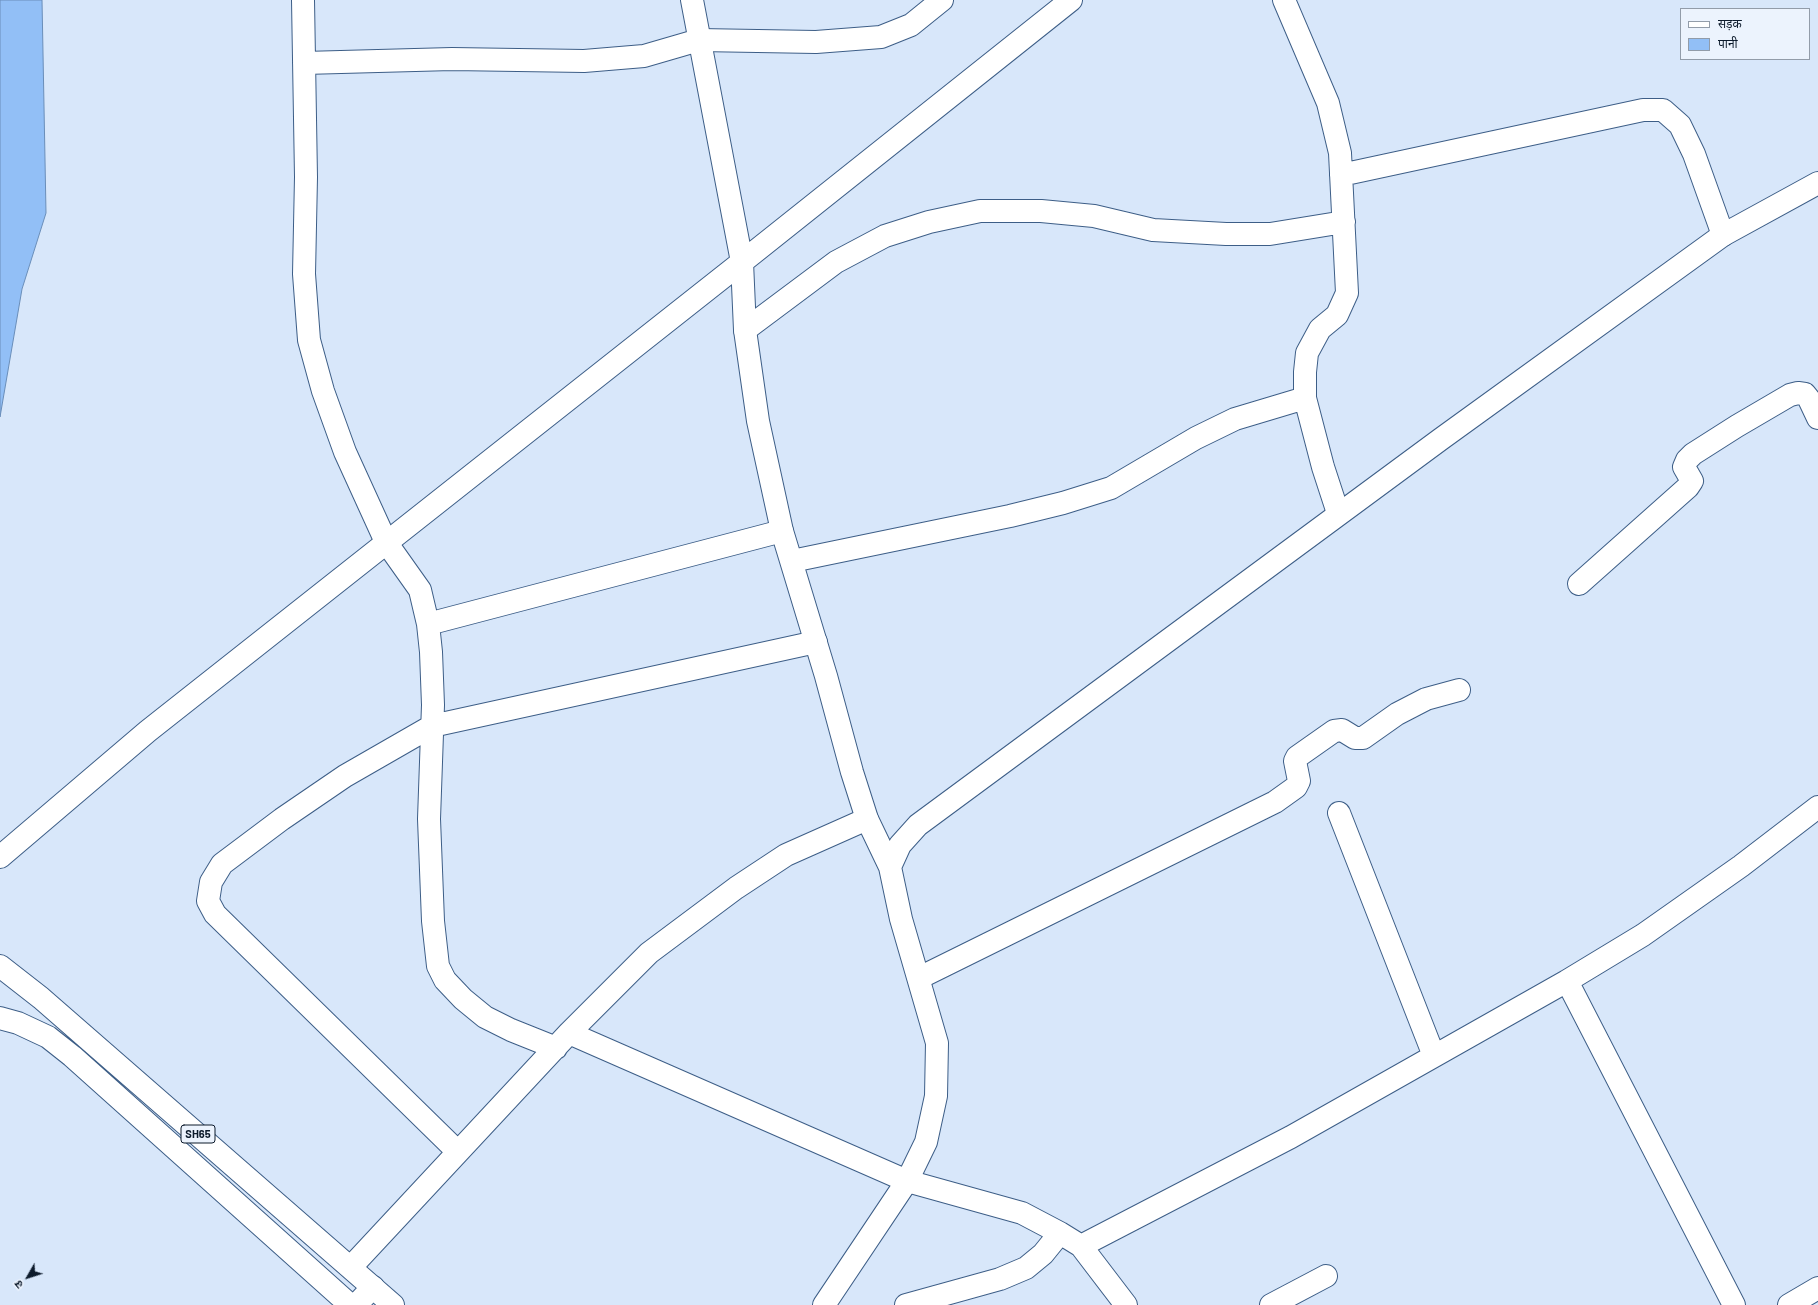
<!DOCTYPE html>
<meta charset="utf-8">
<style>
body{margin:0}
#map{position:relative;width:1818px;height:1305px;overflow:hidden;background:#d8e7fa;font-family:Barlow,"Noto Sans Devanagari",sans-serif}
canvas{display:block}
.legend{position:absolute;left:1680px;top:8px;width:130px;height:52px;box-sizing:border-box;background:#ecf3fd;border:1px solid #929ca9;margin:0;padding:5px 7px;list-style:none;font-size:12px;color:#0c1a2b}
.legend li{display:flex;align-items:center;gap:8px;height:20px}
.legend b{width:20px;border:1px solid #929ca9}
.north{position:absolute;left:8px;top:1257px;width:40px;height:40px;-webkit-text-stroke:3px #ecf3fd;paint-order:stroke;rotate:231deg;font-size:11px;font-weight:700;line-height:16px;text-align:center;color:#0c1a2b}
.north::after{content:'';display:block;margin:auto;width:14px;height:18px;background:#0c1a2b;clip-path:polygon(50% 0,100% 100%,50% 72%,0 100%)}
</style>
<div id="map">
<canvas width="1818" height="1305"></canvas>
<ul class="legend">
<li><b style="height:5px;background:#fff"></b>सड़क</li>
<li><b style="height:11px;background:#92bff6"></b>पानी</li>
</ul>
<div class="north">उ</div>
</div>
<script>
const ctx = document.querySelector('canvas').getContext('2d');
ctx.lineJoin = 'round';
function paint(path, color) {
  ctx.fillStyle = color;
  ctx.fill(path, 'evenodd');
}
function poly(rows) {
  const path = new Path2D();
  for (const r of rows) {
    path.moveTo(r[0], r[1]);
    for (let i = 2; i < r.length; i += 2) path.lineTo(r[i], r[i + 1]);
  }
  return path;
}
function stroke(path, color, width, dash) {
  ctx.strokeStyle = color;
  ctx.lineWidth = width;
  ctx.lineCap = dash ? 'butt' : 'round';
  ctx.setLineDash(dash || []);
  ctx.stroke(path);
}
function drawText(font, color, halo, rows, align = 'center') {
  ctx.font = font + ' Barlow,sans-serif';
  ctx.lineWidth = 3;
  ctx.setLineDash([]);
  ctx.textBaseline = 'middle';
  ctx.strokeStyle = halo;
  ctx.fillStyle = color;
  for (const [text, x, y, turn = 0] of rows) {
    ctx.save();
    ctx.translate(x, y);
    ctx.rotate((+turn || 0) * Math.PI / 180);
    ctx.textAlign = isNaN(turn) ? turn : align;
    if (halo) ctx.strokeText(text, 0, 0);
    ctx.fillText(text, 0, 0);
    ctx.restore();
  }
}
const water = poly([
 [0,0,42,0,46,213,22,289,0,417,0,0]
]);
paint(water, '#92bff6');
stroke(water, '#6a8eb9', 1);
const street = poly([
 [303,0,306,177,304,274,309,340,323,391,345,452,386,542,420,590,428,624,431,652,433,705,429,819,433,921,438,966,445,980,463,999,485,1017,511,1030,556,1048],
 [1284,0,1328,103,1340,153,1347,293,1337,315,1320,329,1307,353,1305,372,1305,398,1323,467,1338,513],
 [304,63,452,59,584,61,644,56,699,40,816,42,881,37,911,25,942,0],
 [1341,175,1643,110,1663,110,1680,125,1694,154,1723,235],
 [745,330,836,262,885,236,929,222,980,211,1041,211,1094,216,1153,230,1226,234,1270,234,1344,222],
 [792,561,1010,516,1063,503,1111,488,1196,438,1235,419,1305,398],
 [1579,584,1688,487,1692,481,1684,467,1687,460,1693,454,1737,426,1790,395,1798,393,1805,394,1809,399,1818,418],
 [428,624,782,531],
 [1339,813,1434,1056],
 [919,978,1275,802,1296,787,1299,781,1295,761,1297,757,1334,731,1342,730,1355,738,1363,738,1397,714,1426,699,1459,690],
 [1567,981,1643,935,1741,866,1818,807],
 [569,1033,907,1181,1022,1213,1060,1233,1081,1246,1126,1305],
 [458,1152,215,914,208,901,211,882,222,864,282,819,345,776,432,726,816,642],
 [1081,1246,1291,1137,1567,981,1734,1305],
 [351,1267,569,1033,649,953,736,888,786,855,867,819],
 [356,1305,373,1287],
 [906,1305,1000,1279,1026,1268,1043,1254,1060,1233],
 [1271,1305,1326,1276],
 [1789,1305,1818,1288]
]);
const secondary = poly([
 [692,0,742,262,745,330,758,421,782,531,826,676,852,772,867,819,890,867],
 [0,857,148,731,742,262,1071,0],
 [824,1305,907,1181,926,1142,936,1096,937,1043,901,919,890,867,900,845,918,825,1441,439,1723,235,1818,183]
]);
const primary = poly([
 [0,966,41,998,393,1305],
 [0,1018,18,1023,48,1037,72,1056,350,1305]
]);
stroke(street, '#3d5e87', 24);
stroke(secondary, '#3d5e87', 24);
stroke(primary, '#3d5e87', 24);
stroke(street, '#fff', 22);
stroke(secondary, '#fff', 22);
stroke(primary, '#fff', 22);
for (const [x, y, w] of [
 [198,1134,34]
]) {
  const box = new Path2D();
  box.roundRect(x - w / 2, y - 9, w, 18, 3);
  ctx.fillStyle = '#ecf3fd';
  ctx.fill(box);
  stroke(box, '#0c1a2b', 1);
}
drawText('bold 11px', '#0c1a2b', null, [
 ["SH65",198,1134]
]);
</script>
